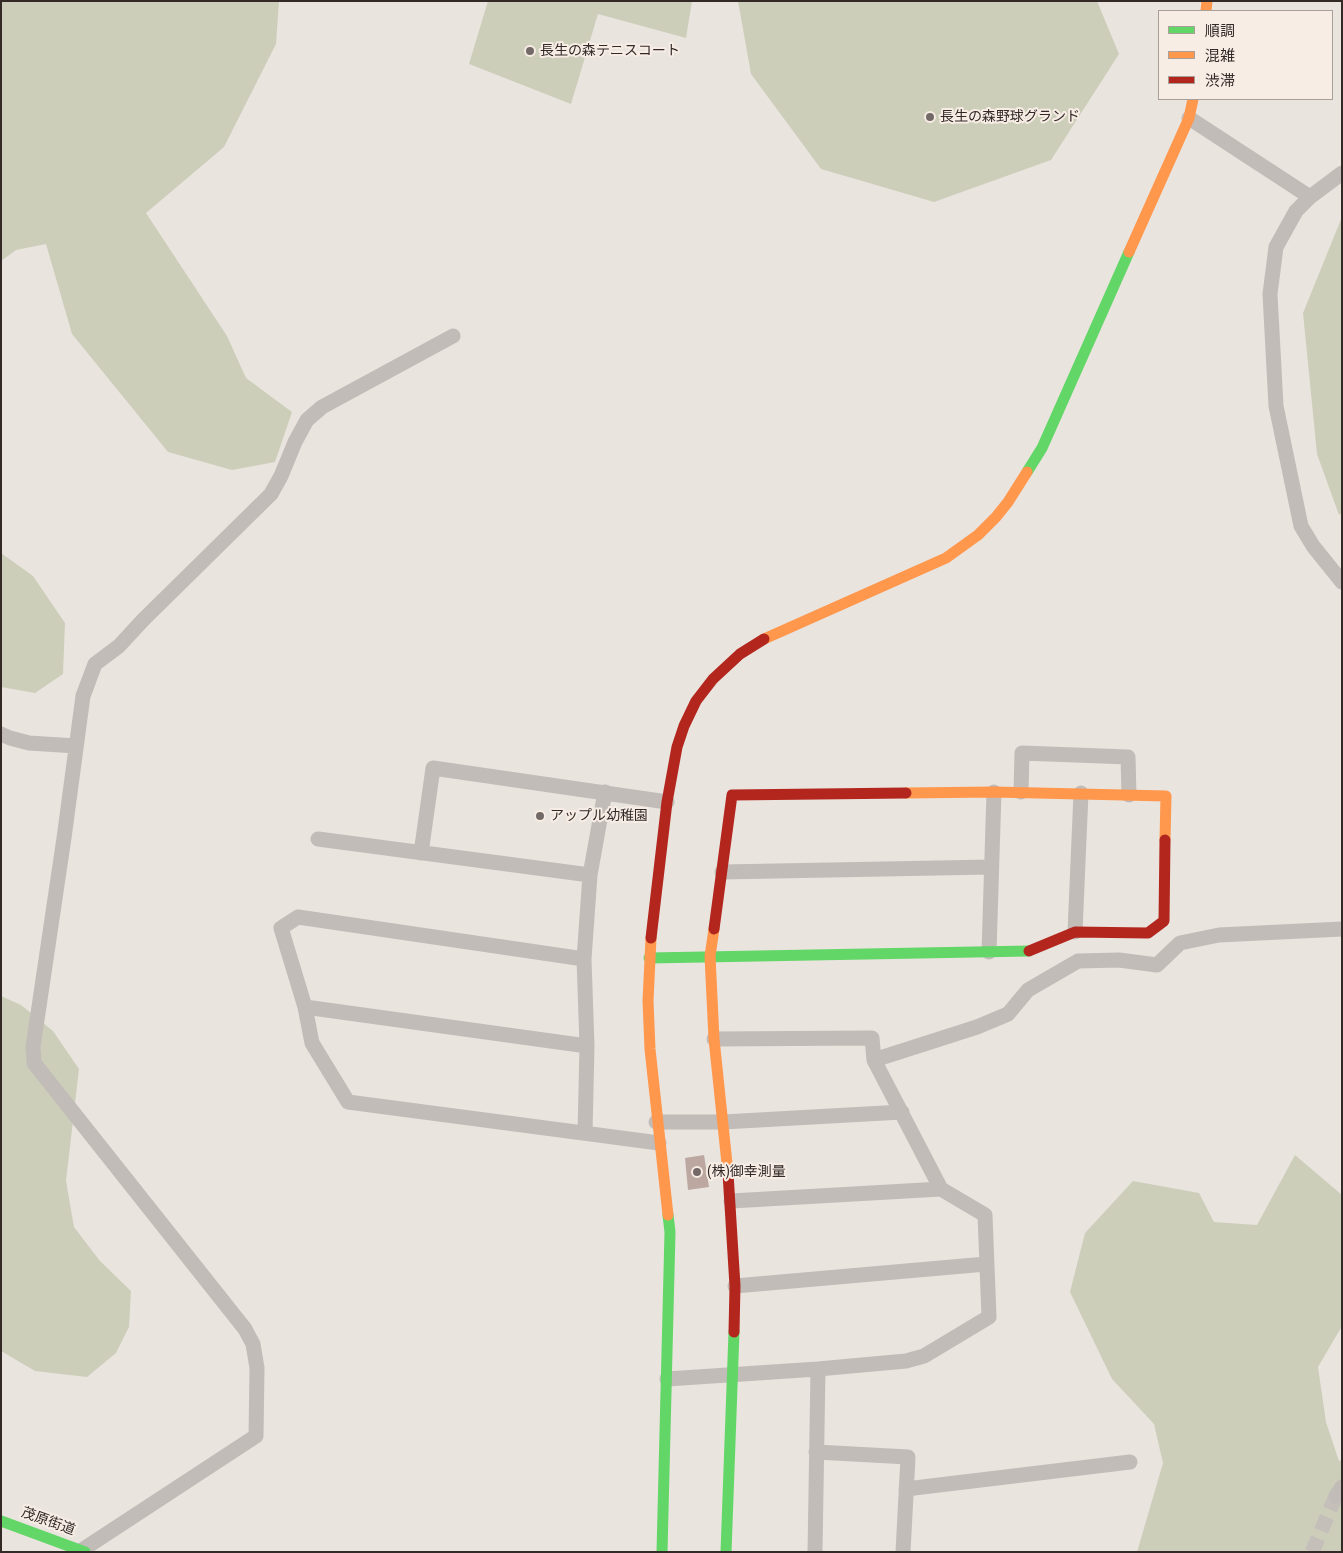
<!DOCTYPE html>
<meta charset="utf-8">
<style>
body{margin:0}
#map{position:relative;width:1343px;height:1553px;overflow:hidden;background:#eae4df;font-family:"Roboto Condensed","Noto Sans JP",sans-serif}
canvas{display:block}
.frame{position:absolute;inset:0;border:2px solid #332927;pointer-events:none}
.legend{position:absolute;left:1158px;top:10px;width:175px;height:90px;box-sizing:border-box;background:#f7ede5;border:1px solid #a99f99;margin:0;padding:6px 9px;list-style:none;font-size:15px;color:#332927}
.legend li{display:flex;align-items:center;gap:10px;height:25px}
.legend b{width:25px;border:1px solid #a99f99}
</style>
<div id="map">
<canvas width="1343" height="1553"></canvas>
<div class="frame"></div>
<ul class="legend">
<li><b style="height:6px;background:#63d668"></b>順調</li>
<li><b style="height:6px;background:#ff974d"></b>混雑</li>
<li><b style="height:6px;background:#b3261e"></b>渋滞</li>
</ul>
</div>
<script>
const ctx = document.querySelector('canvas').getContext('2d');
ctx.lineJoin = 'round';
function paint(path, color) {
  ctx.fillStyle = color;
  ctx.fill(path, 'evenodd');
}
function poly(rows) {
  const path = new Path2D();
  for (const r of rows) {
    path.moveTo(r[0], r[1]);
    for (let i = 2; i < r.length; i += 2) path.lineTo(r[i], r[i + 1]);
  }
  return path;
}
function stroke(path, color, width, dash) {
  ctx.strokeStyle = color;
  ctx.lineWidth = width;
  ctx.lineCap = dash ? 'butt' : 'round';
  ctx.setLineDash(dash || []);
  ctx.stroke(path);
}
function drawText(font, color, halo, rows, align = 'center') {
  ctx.font = font + ' "Roboto Condensed","Noto Sans JP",sans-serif';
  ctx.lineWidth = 4;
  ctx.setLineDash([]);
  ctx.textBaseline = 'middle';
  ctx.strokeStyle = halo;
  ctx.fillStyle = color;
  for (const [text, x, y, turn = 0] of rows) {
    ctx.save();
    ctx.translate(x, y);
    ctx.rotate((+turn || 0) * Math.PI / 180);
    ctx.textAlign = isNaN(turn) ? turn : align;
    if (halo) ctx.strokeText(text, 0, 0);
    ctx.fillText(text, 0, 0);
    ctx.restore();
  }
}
paint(poly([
 [1,1,279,1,276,44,224,147,146,213,227,336,246,378,292,412,275,462,232,470,168,452,72,334,46,244,16,250,1,261],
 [488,1,692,1,686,38,598,14,571,104,469,64],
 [738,1,1097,1,1119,54,1051,160,934,202,821,169,751,74],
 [1342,217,1342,513,1339,515,1317,454,1303,313],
 [1,553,33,576,65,623,63,674,35,693,1,687],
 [1,996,21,1005,53,1031,79,1069,66,1181,74,1227,100,1261,131,1291,129,1327,116,1353,87,1377,35,1371,1,1351],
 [1295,1155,1342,1195,1342,1326,1318,1367,1326,1422,1339,1461,1342,1460,1342,1552,1137,1552,1163,1463,1154,1424,1112,1379,1070,1292,1085,1233,1133,1181,1199,1193,1214,1222,1257,1225]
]), '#ccceba');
paint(poly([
 [704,1155,709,1187,688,1190,685,1158]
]), '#bca7a1');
stroke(poly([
 [1312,1552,1336,1496]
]), '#c5bfba', 15, [15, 8]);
stroke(poly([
 [1189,118,1310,197],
 [1342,173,1310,197,1296,211,1276,247,1270,294,1276,406,1301,526,1313,546,1342,582],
 [1,734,10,738,29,743,76,746],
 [1021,792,1022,753,1128,757,1129,795],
 [318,839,590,875],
 [421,853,433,768,667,802],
 [722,872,991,867],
 [1075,932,1081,793],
 [989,952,994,792],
 [584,959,298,917,281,928,305,1007,312,1043,348,1102,659,1143],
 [305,1007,587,1046],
 [714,1039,872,1038,874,1060,941,1189],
 [874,1060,977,1027,1008,1014,1028,990,1078,961,1119,960,1157,965,1180,943,1219,935,1342,929],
 [656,1122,723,1122,902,1112],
 [585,1133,587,1046,584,959,590,875,605,792],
 [735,1286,986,1264],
 [667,1379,818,1369,906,1361,924,1356,989,1317,985,1215,941,1189,731,1201],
 [816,1452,908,1457,903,1552],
 [906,1489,1130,1462],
 [1336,1496,1342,1487],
 [82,1550,256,1436,257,1368,253,1344,245,1329,34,1063,33,1047,64,838,83,696,95,664,119,646,143,620,271,494,281,476,295,442,307,420,322,407,453,336],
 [815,1552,818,1369]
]), '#c2bcb8', 15);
stroke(poly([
 [1027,472,1042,448,1129,252],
 [649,958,1029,951],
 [1,1521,85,1552],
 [662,1552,670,1232,668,1215],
 [726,1552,734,1332]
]), '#63d668', 11);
stroke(poly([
 [1206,11,1207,1],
 [1129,252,1189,118,1193,99],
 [764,639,946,558,978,535,996,517,1008,502,1027,472],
 [906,793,994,792,1166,796,1165,840],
 [714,929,710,956,714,1039,728,1173],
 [651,938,648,1001,650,1049,668,1215]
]), '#ff974d', 11);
stroke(poly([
 [714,929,732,795,906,793],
 [651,938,667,802,677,747,684,726,696,701,713,679,740,654,764,639],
 [1029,951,1075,932,1148,933,1164,921,1165,840],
 [728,1173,735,1286,734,1332]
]), '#b3261e', 11);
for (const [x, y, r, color] of [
 [530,51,5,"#736a67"],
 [930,117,5,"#736a67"],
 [540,816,5,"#736a67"],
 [697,1172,5,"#736a67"]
]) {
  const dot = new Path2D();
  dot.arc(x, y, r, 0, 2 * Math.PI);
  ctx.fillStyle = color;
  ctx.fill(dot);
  stroke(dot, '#f7ede5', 2);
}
drawText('14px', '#332927', '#f7ede5', [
 ["長生の森テニスコート",540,51],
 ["長生の森野球グランド",940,117],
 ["アップル幼稚園",550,816],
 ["(株)御幸測量",707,1172]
], 'left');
drawText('14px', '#332927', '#f7ede5', [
 ["茂原街道",48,1522,20]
]);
</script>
